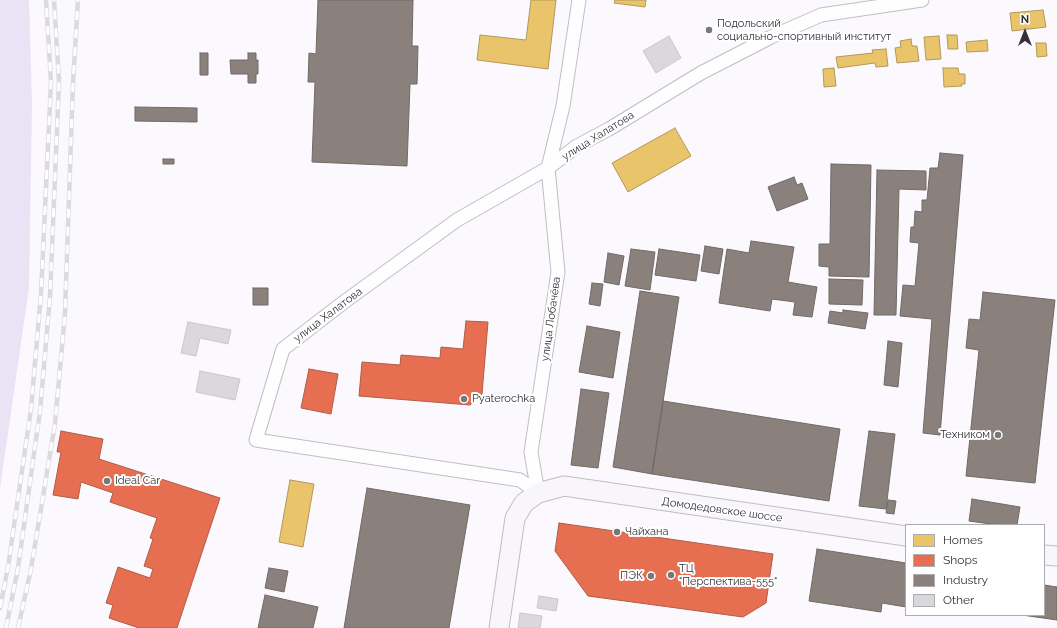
<!DOCTYPE html>
<meta charset="utf-8">
<style>
body{margin:0}
#map{position:relative;width:1057px;height:628px;overflow:hidden;background:#fbf9fd;font-family:Raleway,sans-serif}
canvas{display:block}
.legend{position:absolute;left:905px;top:524px;width:140px;height:92px;box-sizing:border-box;background:#fff;border:1px solid #adacaf;margin:0;padding:5px 7px;list-style:none;font-size:12px;color:#333037}
.legend li{display:flex;align-items:center;gap:8px;height:20px}
.legend b{width:20px;border:1px solid #adacaf}
.north{position:absolute;left:1005px;top:12px;width:40px;height:40px;-webkit-text-stroke:3px #fff;paint-order:stroke;rotate:0deg;font-size:11px;font-weight:700;line-height:16px;text-align:center;color:#333037}
.north::after{content:'';display:block;margin:auto;width:14px;height:18px;background:#333037;clip-path:polygon(50% 0,100% 100%,50% 72%,0 100%)}
</style>
<div id="map">
<canvas width="1057" height="628"></canvas>
<ul class="legend">
<li><b style="height:11px;background:#e9c46a"></b>Homes</li>
<li><b style="height:11px;background:#e76f51"></b>Shops</li>
<li><b style="height:11px;background:#8a817c"></b>Industry</li>
<li><b style="height:11px;background:#dad8dd"></b>Other</li>
</ul>
<div class="north">N</div>
</div>
<script>
const ctx = document.querySelector('canvas').getContext('2d');
ctx.lineJoin = 'round';
function paint(path, color) {
  ctx.fillStyle = color;
  ctx.fill(path, 'evenodd');
}
function poly(rows) {
  const path = new Path2D();
  for (const r of rows) {
    path.moveTo(r[0], r[1]);
    for (let i = 2; i < r.length; i += 2) path.lineTo(r[i], r[i + 1]);
  }
  return path;
}
function stroke(path, color, width, dash) {
  ctx.strokeStyle = color;
  ctx.lineWidth = width;
  ctx.lineCap = dash ? 'butt' : 'round';
  ctx.setLineDash(dash || []);
  ctx.stroke(path);
}
function drawText(font, color, halo, rows, align = 'center') {
  ctx.font = font + ' Raleway,sans-serif';
  ctx.lineWidth = 4;
  ctx.setLineDash([]);
  ctx.textBaseline = 'middle';
  ctx.strokeStyle = halo;
  ctx.fillStyle = color;
  for (const [text, x, y, turn = 0] of rows) {
    ctx.save();
    ctx.translate(x, y);
    ctx.rotate((+turn || 0) * Math.PI / 180);
    ctx.textAlign = isNaN(turn) ? turn : align;
    if (halo) ctx.strokeText(text, 0, 0);
    ctx.fillText(text, 0, 0);
    ctx.restore();
  }
}
paint(poly([
 [0,0,29,0,32,104,29,288,0,488]
]), '#e9e3f5');
const homes = poly([
 [531,0,556,0,548,69,477,60,480,35,526,40,531,0],
 [615,0,646,0,645,7,614,3,615,0],
 [1043,10,1046,27,1012,31,1010,13,1043,10],
 [947,35,957,35,958,49,948,49,947,35],
 [939,36,941,59,926,60,924,37,939,36],
 [911,39,912,46,917,46,919,61,897,63,895,48,901,47,900,41,911,39],
 [987,40,988,51,967,52,966,42,987,40],
 [1036,43,1046,43,1047,56,1037,57,1036,43],
 [886,49,888,66,876,67,875,63,838,68,836,57,873,53,872,50,886,49],
 [834,68,836,86,824,87,823,69,834,68],
 [943,68,958,68,959,74,965,74,965,84,961,84,962,86,944,87,943,68],
 [675,128,691,156,628,192,612,163,675,128],
 [290,480,314,484,303,547,279,542,290,480]
]);
paint(homes, '#e9c46a');
stroke(homes, '#b2985b', 1);
const shops = poly([
 [466,321,488,322,482,394,470,405,359,396,362,362,400,365,401,355,440,358,441,347,463,349,466,321],
 [309,369,338,374,331,414,301,408,309,369],
 [61,431,103,439,99,459,220,498,177,628,139,628,109,618,113,605,106,603,118,567,150,578,153,569,144,566,153,539,150,538,157,518,110,502,113,493,81,482,78,499,53,495,61,452,57,452,61,431],
 [559,523,773,554,766,603,743,617,588,596,555,551,559,523]
]);
paint(shops, '#e76f51');
stroke(shops, '#b15c49', 1);
const industry = poly([
 [318,0,413,0,412,46,418,46,417,84,410,84,407,166,312,162,315,82,308,82,309,53,316,54,318,0],
 [200,53,208,53,208,75,200,75,200,53],
 [248,53,256,53,256,60,258,60,258,74,256,74,256,83,248,83,248,74,231,74,230,60,248,60,248,53],
 [135,107,197,108,197,122,135,121,135,107],
 [940,153,963,155,940,435,923,433,932,319,900,316,903,285,915,286,919,243,910,242,911,227,914,227,915,211,922,212,922,200,927,200,930,168,938,168,940,153],
 [163,159,174,159,174,164,163,164,163,159],
 [831,164,871,165,869,277,829,276,829,267,819,266,819,244,830,244,831,164],
 [877,170,926,171,926,190,899,189,896,315,874,315,877,170],
 [794,177,797,185,802,183,808,199,777,211,768,187,794,177],
 [751,241,794,247,788,282,817,287,812,317,793,315,795,302,772,299,770,311,719,303,727,249,749,253,751,241],
 [705,246,723,249,719,274,701,271,705,246],
 [631,249,655,252,650,290,625,286,631,249],
 [659,249,700,255,696,281,655,275,659,249],
 [608,253,624,256,619,285,604,282,608,253],
 [829,279,863,280,862,305,829,304,829,279],
 [592,283,603,284,600,306,589,304,592,283],
 [253,288,268,288,268,305,253,305,253,288],
 [640,291,679,297,652,474,613,467,640,291],
 [983,292,1055,300,1035,483,966,476,979,350,966,348,969,319,980,320,983,292],
 [843,310,868,313,865,329,828,323,830,311,843,313,843,310],
 [587,326,620,332,613,378,579,372,587,326],
 [888,341,902,343,898,387,884,385,888,341],
 [581,389,609,393,598,468,571,465,581,389],
 [663,401,840,429,829,501,652,474,663,401],
 [869,431,895,434,886,509,859,506,869,431],
 [367,488,470,505,449,628,344,628,367,488],
 [972,499,1020,507,1017,525,998,525,969,521,972,499],
 [888,500,896,501,894,514,886,513,888,500],
 [817,549,906,563,906,607,882,603,881,612,809,601,817,549],
 [269,568,288,571,284,592,265,588,269,568],
 [1044,585,1057,587,1057,620,1022,615,1044,615,1044,585],
 [265,595,318,607,313,628,258,628,265,595]
]);
paint(industry, '#8a817c');
stroke(industry, '#706967', 1);
const building = poly([
 [669,36,681,58,656,73,643,51,669,36],
 [188,322,231,330,228,344,200,338,196,356,181,353,188,322],
 [200,371,240,379,235,400,196,392,200,371],
 [539,596,558,599,556,611,537,608,539,596],
 [520,613,542,616,540,628,518,628,520,613]
]);
paint(building, '#dad8dd');
stroke(building, '#c9c7cc', 1);
const minor = poly([
 [538,493,520,480,256,440,283,349,344,302,457,220,548,168,577,146,609,129,701,73,771,37,821,15,922,0],
 [538,493,531,452,558,272,548,168,563,106,579,0]
]);
const secondary = poly([
 [1044,555,1057,556],
 [499,628,515,518,524,503,538,493,564,486,906,536]
]);
stroke(minor, '#c0bec2', 15);
stroke(secondary, '#c0bec2', 21);
stroke(minor, '#fefeff', 13);
stroke(secondary, '#f8f6fa', 19);
const rail = poly([
 [0,608,8,567,31,409,41,294,51,82,46,0],
 [6,628,18,568,40,411,50,297,59,82,54,0],
 [18,628,31,569,55,424,65,313,73,83,78,0]
]);
stroke(rail, '#dbdadc', 4.5);
stroke(rail, '#fff', 3, [9]);
for (const [x, y, r, color] of [
 [709,30,4,"#79767c"],
 [464,399,4,"#79767c"],
 [998,435,4,"#79767c"],
 [107,481,4,"#79767c"],
 [617,532,4,"#79767c"],
 [671,575,4,"#79767c"],
 [651,576,4,"#79767c"]
]) {
  const dot = new Path2D();
  dot.arc(x, y, r, 0, 2 * Math.PI);
  ctx.fillStyle = color;
  ctx.fill(dot);
  stroke(dot, '#fff', 1.5);
}
drawText('11px', '#333037', '#fff', [
 ["Подольский",717,24],
 ["социально-спортивный институт",717,37],
 ["Pyaterochka",472,399],
 ["Техником",990,435,"right"],
 ["Ideal Car",115,481],
 ["Чайхана",625,532],
 ["ТЦ",679,569],
 ["\"Перспектива-555\"",679,582],
 ["ПЭК",643,576,"right"]
], 'left');
drawText('11px', '#333037', '#fff', [
 ["улица Халатова",598,136,-32],
 ["улица Халатова",328,315,-37],
 ["улица Лобачёва",551,319,-82],
 ["Домодедовское шоссе",722,510,8]
]);
</script>
